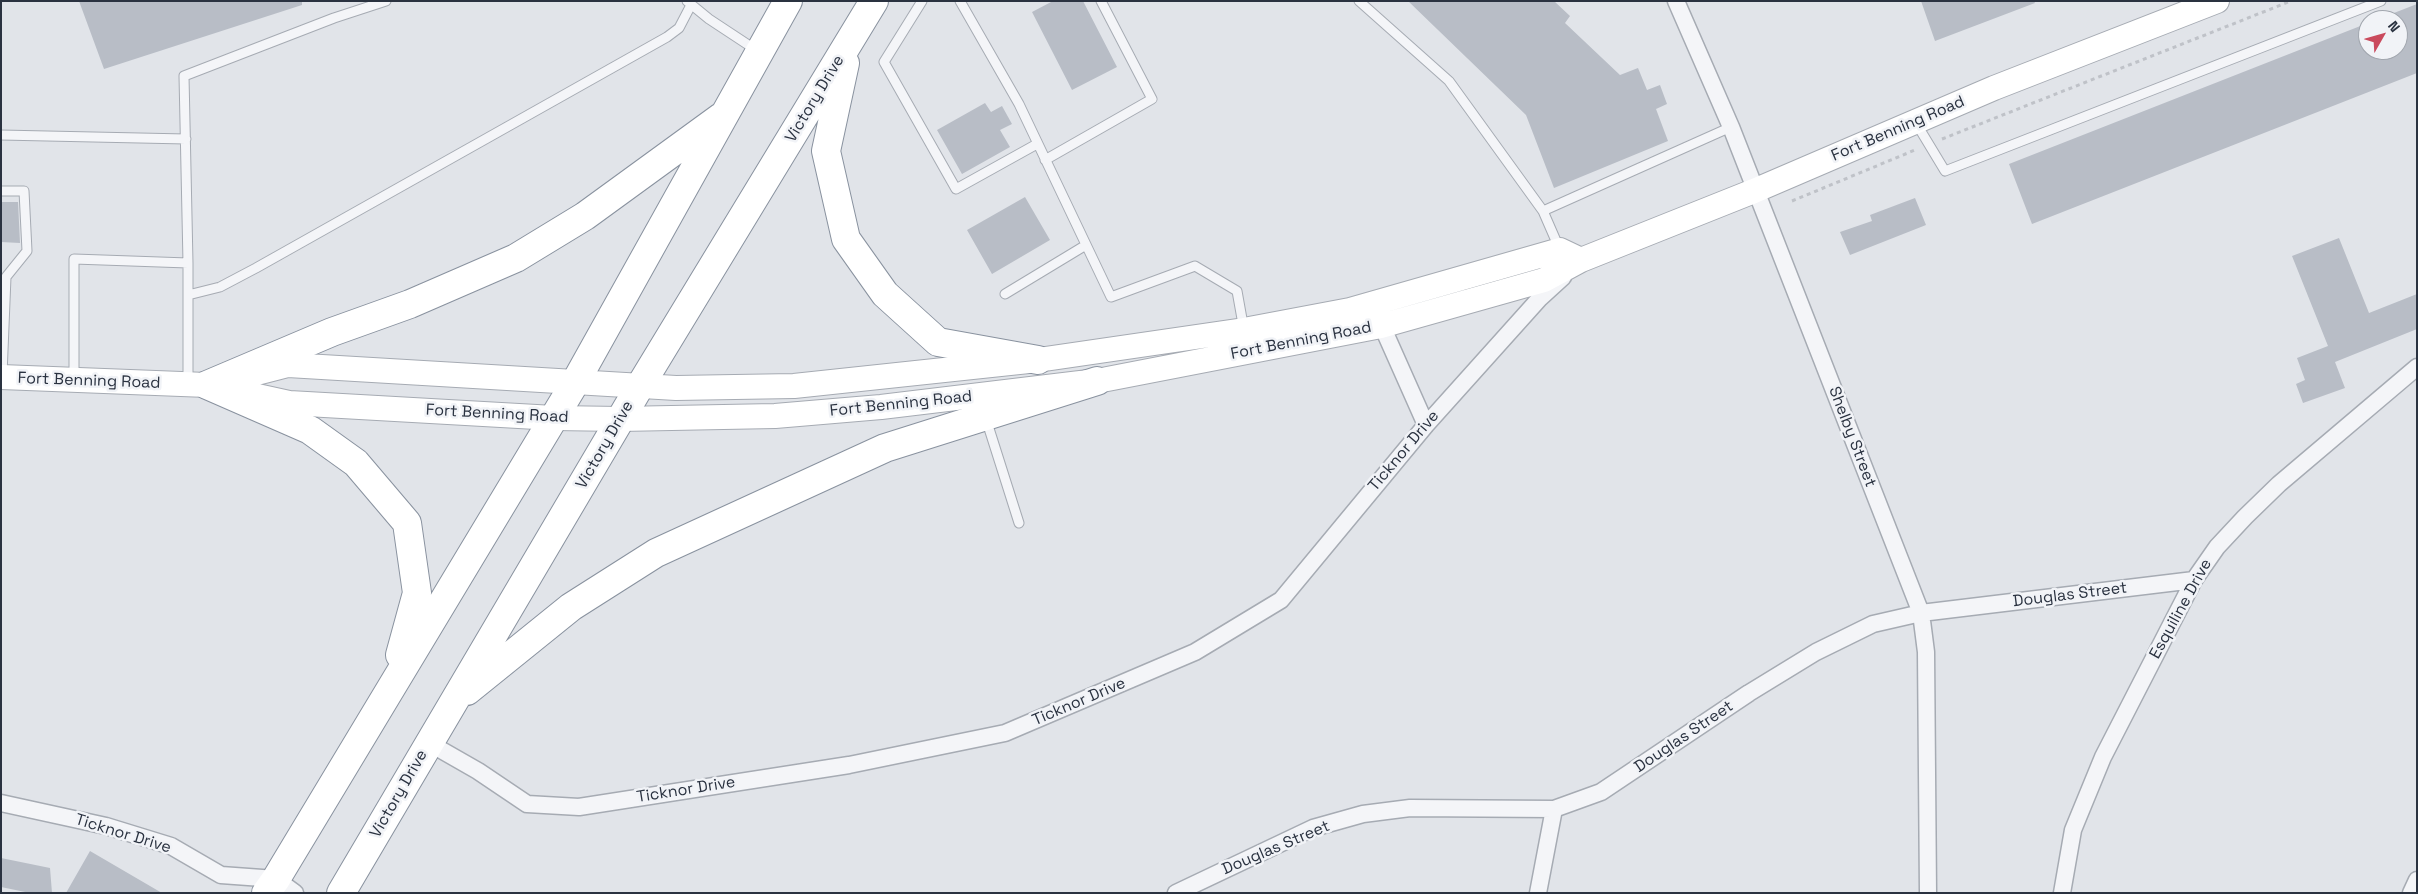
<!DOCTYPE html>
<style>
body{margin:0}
#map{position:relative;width:2418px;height:894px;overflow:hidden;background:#e1e4e9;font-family:"Space Grotesk",sans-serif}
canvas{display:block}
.frame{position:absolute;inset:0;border:2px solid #2a3240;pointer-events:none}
.north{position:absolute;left:2358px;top:10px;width:50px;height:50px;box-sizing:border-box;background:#f1f3f7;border:1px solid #a1a6ae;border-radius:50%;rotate:52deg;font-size:14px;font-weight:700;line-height:20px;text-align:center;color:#2a3240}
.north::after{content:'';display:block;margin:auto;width:18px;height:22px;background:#ca4a5d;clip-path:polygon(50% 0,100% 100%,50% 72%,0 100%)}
</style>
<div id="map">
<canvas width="2418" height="894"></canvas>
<div class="frame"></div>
<div class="north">N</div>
</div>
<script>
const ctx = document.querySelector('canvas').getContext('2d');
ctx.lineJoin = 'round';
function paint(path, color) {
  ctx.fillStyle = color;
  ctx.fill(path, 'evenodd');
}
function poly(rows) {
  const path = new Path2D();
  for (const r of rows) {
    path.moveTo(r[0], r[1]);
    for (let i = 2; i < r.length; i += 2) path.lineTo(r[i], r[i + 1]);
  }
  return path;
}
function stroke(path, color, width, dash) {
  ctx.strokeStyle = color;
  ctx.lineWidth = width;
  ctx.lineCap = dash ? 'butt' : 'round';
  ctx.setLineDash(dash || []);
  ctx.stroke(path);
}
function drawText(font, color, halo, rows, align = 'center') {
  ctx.font = font + ' "Space Grotesk",sans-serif';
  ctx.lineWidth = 5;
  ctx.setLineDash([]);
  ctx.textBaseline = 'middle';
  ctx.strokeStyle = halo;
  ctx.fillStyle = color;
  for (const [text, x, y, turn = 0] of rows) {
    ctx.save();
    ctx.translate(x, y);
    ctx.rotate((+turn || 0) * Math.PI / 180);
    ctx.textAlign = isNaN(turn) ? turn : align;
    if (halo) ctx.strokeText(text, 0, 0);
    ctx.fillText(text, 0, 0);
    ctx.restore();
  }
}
paint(poly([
 [79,1,302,1,302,5,104,69],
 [1053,1,1083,1,1117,67,1072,90,1032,12],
 [1408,1,1554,1,1570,16,1565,23,1620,75,1638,68,1647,90,1660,85,1667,104,1656,109,1668,141,1554,188,1526,115],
 [1921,1,2034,1,2035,3,1935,41],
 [2417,4,2417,73,2032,224,2009,164,2368,23,2368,50,2398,50,2398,20,2376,20],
 [985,103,991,112,1002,106,1012,124,1000,130,1010,147,962,174,937,130],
 [1025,197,1050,240,992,274,967,230],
 [1915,198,1926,225,1850,255,1840,232,1872,221,1870,215],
 [1,202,18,202,20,243,1,242],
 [2339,238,2369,313,2417,294,2417,329,2335,362,2345,388,2303,403,2296,384,2305,380,2297,358,2328,346,2292,256],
 [90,851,162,893,66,893],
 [1,858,50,868,52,893,30,893,1,887]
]), '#b8bdc6');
const lane = poly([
 [687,1,709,19,756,50],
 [922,1,884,62,956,189,1037,144],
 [960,1,1019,104,1111,297,1195,266,1237,291,1244,330],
 [1359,1,1449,81,1543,211,1560,250],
 [1916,123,1945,171,2381,1],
 [1,135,186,139],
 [1045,160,1152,99,1101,1],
 [1,191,24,191,27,251,6,277,2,375],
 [1543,211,1731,127],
 [188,263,184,76,334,18,386,1],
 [1005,294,1086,245],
 [188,295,220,287,256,268,667,37,679,28,691,5],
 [74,380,74,259,188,263,188,383],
 [986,419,1019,523]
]);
const street = poly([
 [1676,1,1731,127,1921,613,1926,652,1928,893],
 [1378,317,1426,425],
 [429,743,478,771,527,804,579,807,849,765,1005,733,1195,652,1281,600,1426,425,1540,298,1563,277],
 [1,803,106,826,171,846,221,875,276,879,295,893],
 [1176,893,1313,828,1363,814,1410,808,1554,809,1601,792,1749,693,1816,652,1873,624,1921,613,2194,580],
 [1538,893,1554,809],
 [2062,893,2073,830,2103,757,2194,580,2217,547,2245,517,2279,484,2417,367],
 [2411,893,2417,880]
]);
const secondary = poly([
 [257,373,288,365,676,388,794,386,1038,360,1244,330,1350,310,1560,250,1581,260],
 [1,377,207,385,289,403,554,418,620,419,775,416,881,407,1097,381,1381,326,1544,280,1581,260,1754,191,1994,88,2217,1]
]);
const highway = poly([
 [845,63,826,151,846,239,885,294,938,342,1038,360],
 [207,385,332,332,410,304,516,258,585,216,721,117],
 [207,385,310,430,356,463,407,523,417,593,400,655],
 [467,691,571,607,656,553,885,448,1097,381],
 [266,893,276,879,576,381,788,1],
 [341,893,640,386,874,1]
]);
stroke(lane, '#a6abb3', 11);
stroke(street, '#a6abb3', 19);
stroke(secondary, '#a6abb3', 26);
stroke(highway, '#89929f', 30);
stroke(poly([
 [1942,139,2291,1],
 [1792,201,1915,150]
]), '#bfc2c8', 3, [4, 4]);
stroke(lane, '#f4f5f8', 9);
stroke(street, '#f4f5f8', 16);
stroke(secondary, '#fff', 24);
stroke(highway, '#fff', 28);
drawText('16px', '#2a3240', '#f1f3f7', [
 ["Victory Drive",815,99,-59],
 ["Fort Benning Road",1898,129,-23],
 ["Fort Benning Road",1301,341,-11],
 ["Fort Benning Road",89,381,2],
 ["Fort Benning Road",901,404,-6],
 ["Fort Benning Road",497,414,3],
 ["Shelby Street",1852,437,69],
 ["Victory Drive",605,445,-60],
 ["Ticknor Drive",1404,451,-50],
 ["Douglas Street",2070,595,-7],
 ["Esquiline Drive",2181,609,-61],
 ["Ticknor Drive",1079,702,-23],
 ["Douglas Street",1684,737,-34],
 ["Ticknor Drive",686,790,-9],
 ["Victory Drive",399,794,-60],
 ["Ticknor Drive",123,834,17],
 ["Douglas Street",1276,848,-23]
]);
</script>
